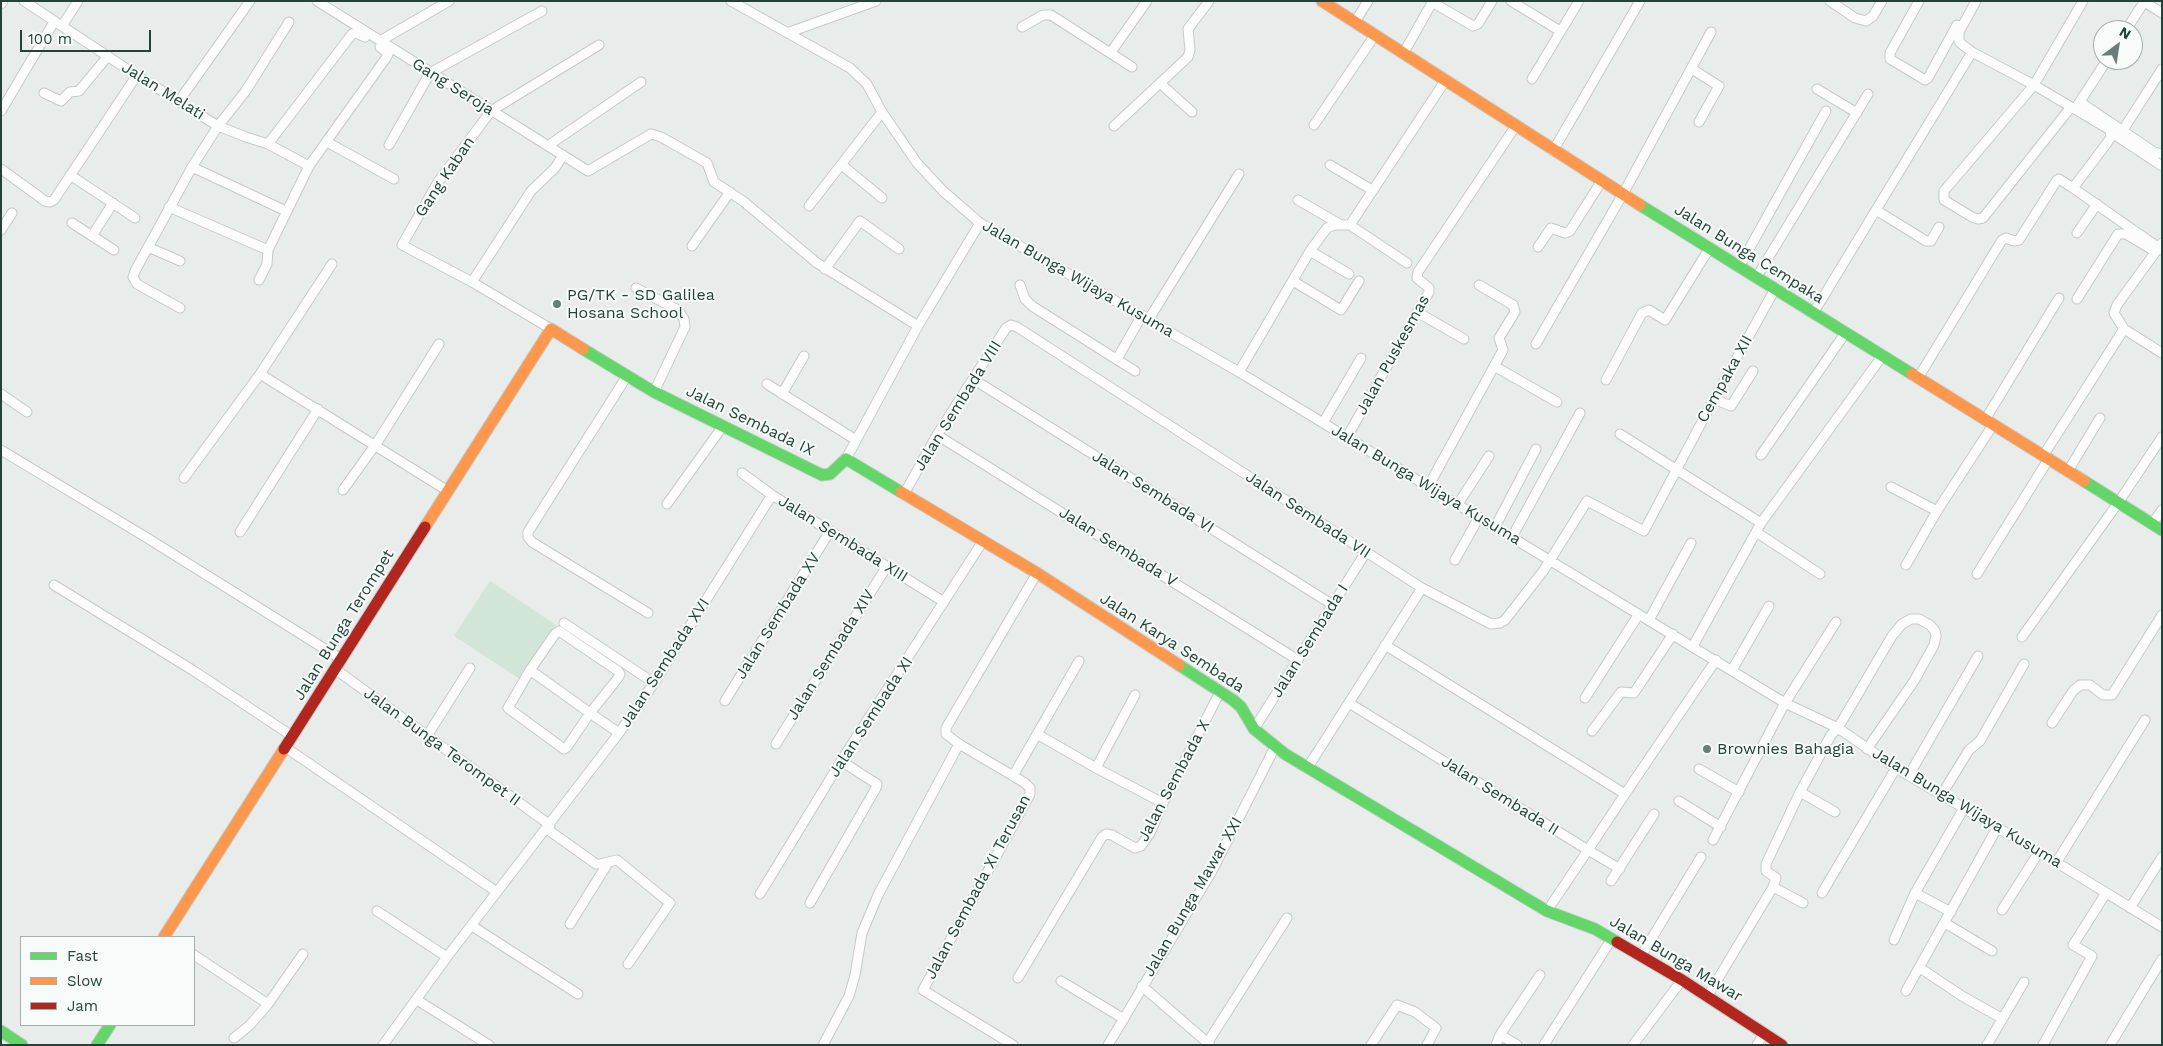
<!DOCTYPE html>
<style>
body{margin:0}
#map{position:relative;width:2163px;height:1046px;overflow:hidden;background:#e8edeb;font-family:"Work Sans",sans-serif}
canvas{display:block}
.frame{position:absolute;inset:0;border:2px solid #24423a;pointer-events:none}
.legend{position:absolute;left:20px;top:936px;width:175px;height:90px;box-sizing:border-box;background:#f7fbf9;border:1px solid #a3b1ad;margin:0;padding:6px 9px;list-style:none;font-size:15px;color:#24423a}
.legend li{display:flex;align-items:center;gap:10px;height:25px}
.legend b{width:25px;border:1px solid #a3b1ad}
.north{position:absolute;left:2093px;top:20px;width:50px;height:50px;box-sizing:border-box;background:#f7fbf9;border:1px solid #a3b1ad;border-radius:50%;rotate:31deg;font-size:14px;font-weight:700;line-height:20px;text-align:center;color:#24423a}
.north::after{content:'';display:block;margin:auto;width:18px;height:22px;background:#697e78;clip-path:polygon(50% 0,100% 100%,50% 72%,0 100%)}
.scale{position:absolute;left:20px;top:30px;width:131px;height:22px;box-sizing:border-box;border:2px solid #24423a;border-top:0;padding-left:6px;font-size:15px;line-height:18px;white-space:nowrap;color:#24423a;-webkit-text-stroke:4px #f7fbf9;paint-order:stroke}
</style>
<div id="map">
<canvas width="2163" height="1046"></canvas>
<div class="frame"></div>
<ul class="legend">
<li><b style="height:6px;background:#63d668"></b>Fast</li>
<li><b style="height:6px;background:#ff974d"></b>Slow</li>
<li><b style="height:6px;background:#b3261e"></b>Jam</li>
</ul>
<div class="north">N</div>
<div class="scale">100 m</div>
</div>
<script>
const ctx = document.querySelector('canvas').getContext('2d');
ctx.lineJoin = 'round';
function paint(path, color) {
  ctx.fillStyle = color;
  ctx.fill(path, 'evenodd');
}
function poly(rows) {
  const path = new Path2D();
  for (const r of rows) {
    path.moveTo(r[0], r[1]);
    for (let i = 2; i < r.length; i += 2) path.lineTo(r[i], r[i + 1]);
  }
  return path;
}
function stroke(path, color, width, dash) {
  ctx.strokeStyle = color;
  ctx.lineWidth = width;
  ctx.lineCap = dash ? 'butt' : 'round';
  ctx.setLineDash(dash || []);
  ctx.stroke(path);
}
function drawText(font, color, halo, rows, align = 'center') {
  ctx.font = font + ' "Work Sans",sans-serif';
  ctx.lineWidth = 4;
  ctx.setLineDash([]);
  ctx.textBaseline = 'middle';
  ctx.strokeStyle = halo;
  ctx.fillStyle = color;
  for (const [text, x, y, turn = 0] of rows) {
    ctx.save();
    ctx.translate(x, y);
    ctx.rotate((+turn || 0) * Math.PI / 180);
    ctx.textAlign = isNaN(turn) ? turn : align;
    if (halo) ctx.strokeText(text, 0, 0);
    ctx.fillText(text, 0, 0);
    ctx.restore();
  }
}
paint(poly([
 [490,581,556,625,520,679,454,636]
]), '#d1e6d8');
const street = poly([
 [24,1,127,69,218,126,246,137,268,144,309,166],
 [317,1,588,171,651,134,661,137,707,163,714,182,743,201,817,263,918,326],
 [731,1,850,68,867,84,882,112,917,163,943,191,980,223,1239,372,1785,703,1838,728,1896,768,2064,867,2162,927],
 [1511,1,1560,31],
 [1830,1,1855,18,1866,21,1873,16,1882,1],
 [1919,1,1890,53,1890,59,1925,80,1928,78,1957,25],
 [1976,1,1959,32,1959,42,1972,52,2034,85,2110,130,2111,137,2107,143,2073,188,2162,250],
 [2143,1,2162,13],
 [1432,2,1473,26,1478,24,1492,1],
 [1,4,3,1],
 [1355,22,1368,1],
 [62,26,78,1],
 [1022,27,1043,15,1051,15,1132,67],
 [2126,30,2144,2],
 [787,33,876,1],
 [380,41,449,1],
 [1111,52,1147,1],
 [1403,54,1433,1],
 [1692,69,1719,86,1699,122],
 [1532,79,1579,1],
 [1161,84,1192,112],
 [1817,89,1857,113],
 [44,93,61,101,70,92,79,91,108,56],
 [179,101,250,1],
 [2080,102,2154,152,2162,154],
 [2077,106,2107,60],
 [2071,107,1983,218,1978,219,1972,217,1944,200,1944,191,2034,85,2083,1],
 [1,111,54,22],
 [1314,125,1375,35],
 [1114,126,1188,57,1190,50,1188,29,1209,1],
 [2123,130,2162,69],
 [2112,133,2162,166],
 [327,142,394,179],
 [268,144,352,34,355,33,365,37],
 [389,145,430,73,542,11],
 [549,145,641,82],
 [1553,151,1640,1],
 [842,165,882,198],
 [1330,165,1372,190],
 [192,167,286,211],
 [1,169,45,201,50,202,54,200,137,75],
 [70,175,135,218],
 [1298,200,1341,225],
 [809,206,882,112],
 [169,207,268,250],
 [1876,210,1926,241,1931,241,1939,227],
 [72,223,114,250],
 [1350,225,1407,263],
 [1,230,12,213],
 [2077,233,2097,204],
 [92,236,113,203],
 [2162,243,2117,305,2114,313,2124,329,2162,353],
 [692,246,730,192],
 [148,247,180,261],
 [1538,247,1551,228,1565,233,1570,231,1601,182],
 [1310,251,1349,274],
 [1739,267,1826,111],
 [825,269,860,221,899,249],
 [1756,278,1868,94],
 [259,280,267,264,268,250,309,166,386,58,388,54,385,51,380,47],
 [1293,281,1341,310,1359,281],
 [472,282,531,191,555,168,563,155],
 [1020,285,1025,299,1032,306,1135,371],
 [636,288,678,310,684,319,685,327,654,392],
 [2077,299,2118,234,2126,234,2151,249],
 [180,308,137,284,133,277,135,271,192,167,218,126,245,92,289,22],
 [1417,312,1464,339],
 [1814,312,1972,52],
 [1149,319,1239,174],
 [551,329,472,282,402,245,438,182,491,111,599,45],
 [1536,344,1623,194,1711,32],
 [1117,359,1142,315],
 [1494,366,1557,402],
 [1239,372,1310,251,1327,228,1334,225,1350,225,1445,81],
 [260,374,448,491],
 [627,376,528,532,528,537,532,542,648,613],
 [1918,378,2002,240,2006,238,2014,241,2019,240,2057,180,2059,179,2073,188],
 [973,379,1333,605],
 [1606,380,1642,313,1649,310,1665,320,1709,249],
 [767,384,856,440],
 [1,394,27,412],
 [782,394,804,356],
 [1714,399,1731,406,1753,371],
 [1985,420,2059,298],
 [1323,423,1361,358],
 [1620,434,1761,523],
 [937,435,1298,660],
 [1347,437,1429,292,1429,288,1417,278,1418,272,1515,127],
 [1,450,144,536,341,659],
 [1761,455,1846,332],
 [2043,456,2124,329],
 [846,459,918,326,980,223],
 [2068,471,2100,418],
 [742,473,772,495,944,602],
 [184,478,260,374,332,264],
 [1428,487,1503,350,1499,338,1515,312,1513,305,1479,285],
 [1891,487,1937,511],
 [343,490,376,444,439,344],
 [904,494,937,435,973,379,1006,328,1011,325,1017,327,1422,588,1491,624,1500,623,1505,620,1544,570,1587,501,1644,531,1714,399,1775,289],
 [667,504,723,426],
 [1458,504,1489,456],
 [2152,524,2162,510],
 [1495,527,1536,449],
 [240,532,318,409],
 [1756,532,1820,574],
 [1512,537,1580,413],
 [1455,560,1479,517],
 [1906,565,1937,511,1993,425],
 [1977,574,2048,460],
 [54,585,194,671,292,736],
 [1649,620,1691,543],
 [564,623,654,683],
 [2022,637,2118,503,2162,437],
 [1385,645,1625,794,1588,850,1620,869],
 [1693,646,1761,523,1883,355],
 [335,669,550,825],
 [530,670,508,708,564,749,567,747,590,713,618,678,620,674,618,671,559,631,555,634,530,670,590,713,619,733],
 [1732,670,1769,606],
 [1585,698,1639,614],
 [725,701,830,531],
 [1349,703,1588,850,1547,911],
 [2052,723,2073,691,2080,685,2090,685,2103,695,2112,695,2162,615],
 [1254,729,1366,552],
 [1592,731,1621,692,1634,693,1673,634],
 [1037,734,1096,768,1163,803],
 [427,736,470,668],
 [776,744,887,566],
 [285,747,497,892],
 [1308,767,1422,588],
 [1096,768,1135,695],
 [1699,769,1739,792],
 [1909,775,1978,656],
 [1013,776,1079,661],
 [1800,792,1835,812],
 [1625,794,1716,660],
 [1942,794,1969,750,1980,741,2024,664],
 [1679,801,1721,827],
 [547,829,596,864,600,864,617,860,670,903,628,964],
 [1713,840,1785,703,1836,622],
 [2056,863,2145,720],
 [1611,881,1654,814],
 [1773,887,1803,903],
 [1822,893,1896,768],
 [1915,893,1951,912],
 [760,894,841,761,983,541],
 [810,903,876,788,877,784,841,761],
 [2130,908,2162,857],
 [2002,910,2039,852],
 [377,911,447,957],
 [1945,923,1992,951],
 [570,924,608,863],
 [472,926,578,994],
 [1894,940,1915,893,1964,808],
 [194,955,268,1004,303,954],
 [1641,956,1701,857],
 [1920,968,1962,996,2001,1018],
 [1018,978,1102,837,1106,834,1112,835,1135,848,1141,846,1150,833,1163,803,1220,692],
 [1061,981,1124,1019],
 [1142,986,1210,1045],
 [1906,991,1997,828],
 [1707,997,1773,887,1776,878,1766,871,1766,864,1800,792,1831,735,1838,728,1892,636,1902,624,1911,619,1919,619,1930,625,1935,631,1936,636,1934,645,1914,681,1867,749],
 [417,1000,489,1045],
 [1500,1035,1517,1045],
 [234,1038,250,1025,268,1004],
 [1208,1042,1287,918],
 [383,1045,447,957,619,733,654,683,772,495],
 [823,1045,849,996,855,975,862,933,878,895,959,744],
 [1013,1045,923,990,1030,794,1030,788,1025,783,959,744,946,734,946,728,1037,573],
 [1108,1045,1212,871,1275,747],
 [1371,1045,1397,1005,1415,1012,1436,1028,1427,1045],
 [1496,1045,1500,1035,1540,975],
 [1544,1045,1611,940],
 [1633,1045,1682,980],
 [1757,1045,1764,1033],
 [1987,1045,2024,982],
 [2043,1045,2092,956,2073,945,2106,893],
 [2110,1045,2162,959]
]);
const fast = poly([
 [1640,205,1912,374],
 [583,349,654,392,822,475,830,474,846,459,901,492],
 [2084,481,2162,530],
 [1179,665,1233,700,1241,707,1254,729,1285,754,1547,911,1595,929,1617,942],
 [1,1031,22,1045],
 [97,1045,110,1025]
]);
const slow = poly([
 [1322,1,1640,205],
 [1912,374,2084,481],
 [901,492,1037,573,1179,665],
 [425,527,551,329,583,349],
 [164,937,284,749]
]);
const jam = poly([
 [284,749,425,527],
 [1617,942,1682,980,1782,1045]
]);
stroke(street, '#c5cac8', 11);
stroke(fast, '#c3cbc8', 13);
stroke(slow, '#c3cbc8', 13);
stroke(jam, '#c3cbc8', 13);
stroke(street, '#fcfcfc', 9);
stroke(fast, '#63d668', 11);
stroke(slow, '#ff974d', 11);
stroke(jam, '#b3261e', 11);
for (const [x, y, r, color] of [
 [557,304,5,"#697e78"],
 [1707,749,5,"#697e78"]
]) {
  const dot = new Path2D();
  dot.arc(x, y, r, 0, 2 * Math.PI);
  ctx.fillStyle = color;
  ctx.fill(dot);
  stroke(dot, '#f7fbf9', 2);
}
drawText('16px', '#24423a', '#f7fbf9', [
 ["Gang Seroja",453,87,32],
 ["Jalan Melati",163,91,32],
 ["Gang Kaban",445,177,-56],
 ["Jalan Bunga Cempaka",1749,254,32],
 ["Jalan Bunga Wijaya Kusuma",1078,279,30],
 ["Jalan Puskesmas",1393,355,-61],
 ["Cempaka XII",1725,379,-61],
 ["Jalan Sembada VIII",958,406,-58],
 ["Jalan Sembada IX",750,421,26],
 ["Jalan Bunga Wijaya Kusuma",1426,485,31],
 ["Jalan Sembada VI",1153,492,32],
 ["Jalan Sembada VII",1308,515,33],
 ["Jalan Sembada XIII",843,539,32],
 ["Jalan Sembada V",1118,547,32],
 ["Jalan Sembada XV",778,616,-58],
 ["Jalan Bunga Terompet",344,625,-58],
 ["Jalan Sembada I",1310,641,-58],
 ["Jalan Karya Sembada",1172,643,33],
 ["Jalan Sembada XIV",831,655,-58],
 ["Jalan Sembada XVI",665,663,-57],
 ["Jalan Sembada XI",871,717,-57],
 ["Jalan Bunga Terompet II",442,747,36],
 ["Jalan Sembada X",1174,781,-62],
 ["Jalan Sembada II",1500,796,32],
 ["Jalan Bunga Wijaya Kusuma",1967,808,31],
 ["Jalan Sembada XI Terusan",978,887,-62],
 ["Jalan Bunga Mawar XXI",1193,897,-60],
 ["Jalan Bunga Mawar",1676,959,31]
]);
drawText('16px', '#24423a', '#f7fbf9', [
 ["PG/TK - SD Galilea",567,295],
 ["Hosana School",567,313],
 ["Brownies Bahagia",1717,749]
], 'left');
</script>
